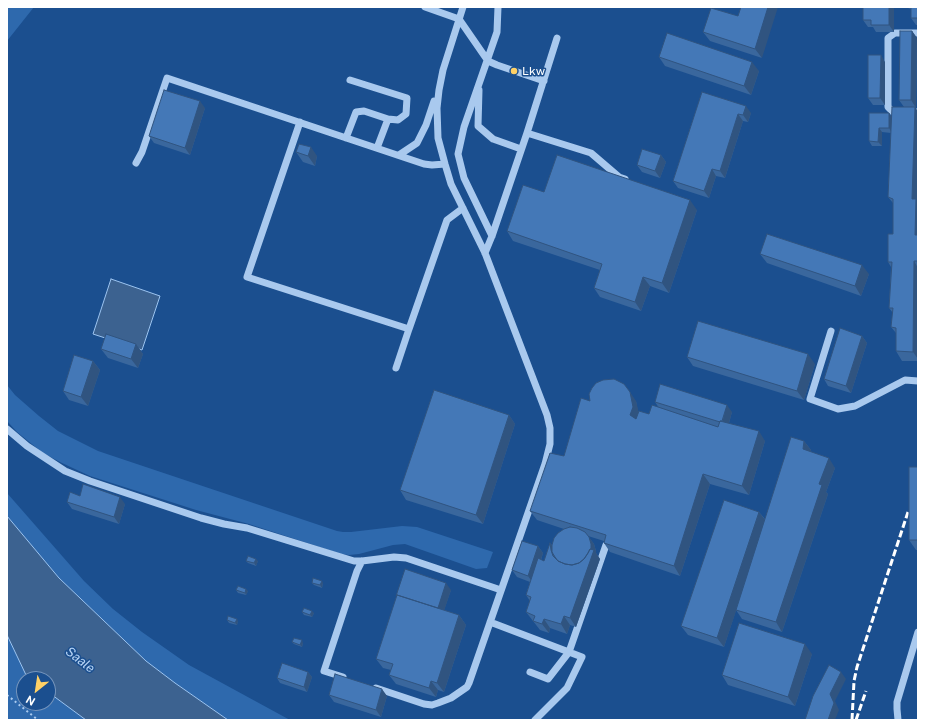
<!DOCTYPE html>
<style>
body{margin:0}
#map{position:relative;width:925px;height:727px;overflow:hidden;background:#1b4f8f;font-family:"Public Sans",sans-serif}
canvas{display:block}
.frame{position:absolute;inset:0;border:8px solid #fff;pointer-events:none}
.north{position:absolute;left:16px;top:671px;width:40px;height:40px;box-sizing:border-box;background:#1b4f8f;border:1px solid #7695bc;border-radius:50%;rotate:210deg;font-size:11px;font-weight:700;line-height:16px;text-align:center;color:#fff}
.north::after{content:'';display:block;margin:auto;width:14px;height:18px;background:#ffd166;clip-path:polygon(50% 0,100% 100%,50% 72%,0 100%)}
</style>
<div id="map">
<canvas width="925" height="727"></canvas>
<div class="frame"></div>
<div class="north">N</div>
</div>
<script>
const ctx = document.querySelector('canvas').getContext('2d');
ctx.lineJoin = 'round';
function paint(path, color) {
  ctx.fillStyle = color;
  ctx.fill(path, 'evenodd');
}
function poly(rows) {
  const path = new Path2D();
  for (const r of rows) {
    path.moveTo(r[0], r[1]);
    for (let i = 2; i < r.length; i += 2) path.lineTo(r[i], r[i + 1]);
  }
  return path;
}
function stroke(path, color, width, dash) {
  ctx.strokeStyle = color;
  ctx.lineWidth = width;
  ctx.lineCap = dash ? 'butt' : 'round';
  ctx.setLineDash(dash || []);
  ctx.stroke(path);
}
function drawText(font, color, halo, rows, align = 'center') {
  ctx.font = font + ' "Public Sans",sans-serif';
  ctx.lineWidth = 3;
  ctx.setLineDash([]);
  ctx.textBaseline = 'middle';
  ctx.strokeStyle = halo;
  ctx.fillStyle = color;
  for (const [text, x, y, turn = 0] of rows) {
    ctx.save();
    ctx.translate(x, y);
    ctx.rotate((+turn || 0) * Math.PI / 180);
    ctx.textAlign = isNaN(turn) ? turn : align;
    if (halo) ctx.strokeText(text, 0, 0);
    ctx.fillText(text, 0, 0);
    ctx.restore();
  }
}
paint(poly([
 [7,7,34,7,7,41],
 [7,385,15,395,39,416,58,431,98,451,337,531,343,532,351,532,402,526,417,527,493,552,487,568,476,569,405,544,393,545,359,554,349,555,341,554,249,524,196,510,90,476,62,463,43,453,17,432,7,421],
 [7,493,84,581,113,609,142,632,189,665,290,720,228,720,175,683,146,661,59,578,7,516],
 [7,635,26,675,31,679,24,679,24,703,48,703,48,692,86,720,7,720]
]), '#2e69ad');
const water = poly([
 [111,279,160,296,142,350,93,334,111,279],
 [7,516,59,578,146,661,175,683,228,720,86,720,48,692,48,679,31,679,26,675,7,635,7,516]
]);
paint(water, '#3c6290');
stroke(water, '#9cc4f0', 1);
stroke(poly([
 [7,695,38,720]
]), '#a9c9ee', 2, [2, 3]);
stroke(poly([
 [425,7,459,19,488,61,497,65,544,81],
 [918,33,895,33,888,38,888,107,893,112,918,112],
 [479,90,478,126,493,139,521,149],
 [300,122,247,277,409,329,447,220,463,208],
 [527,133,591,153,619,177,625,179],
 [346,138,356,112,364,111,388,119,398,120,406,114,407,98,350,80],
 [377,148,388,119],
 [399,155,417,143,426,125,434,101],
 [136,163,142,152,167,78,424,164,432,165,445,164],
 [492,236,464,178,458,154,464,127,497,32,498,7],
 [485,253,492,236,527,133,557,38],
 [831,331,810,399,838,409,855,406,905,380,918,381],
 [396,368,409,329],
 [7,429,27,446,65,471,90,481,201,518,224,524,247,528,354,561,362,561,394,557,406,558,501,590],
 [490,622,582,657,567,688,535,720],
 [530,672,548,679,569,652,606,545],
 [343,677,324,671,357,571,362,561],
 [376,688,424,704,432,705,438,703,451,698,467,687,469,683,545,464,550,444,550,428,547,415,485,253,451,184,445,164,438,138,437,108,439,90,443,70,463,7],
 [898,720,897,709,897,702,918,632]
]), '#a9c9ee', 7);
stroke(poly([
 [852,720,854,681,857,667,908,512],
 [856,720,866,691]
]), '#fff', 3, [7, 3]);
paint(poly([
 [863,7,894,7,894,32,876,32,873,27,868,27,863,20],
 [905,7,918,7,918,25,916,25,911,18,911,9],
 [738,16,762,58,710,41,703,32],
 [912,31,917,38,916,108,915,107,918,112,918,361,902,361,896,351,896,333,891,327,893,313,889,308,891,267,888,262,893,234,893,203,888,197,891,133,882,132,882,146,872,146,869,141,889,113,892,118,904,107,899,100],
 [659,57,759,71,751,95,665,66],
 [885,62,885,105,873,105,868,98],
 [702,92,751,113,748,122,743,121,725,178,716,176,709,198,678,188,673,181],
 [205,108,190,155,154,143,149,136],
 [296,152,317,156,315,166,303,162],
 [661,155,666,162,660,178,642,172,637,165],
 [544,192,697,210,669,293,650,286,641,311,600,297,594,288,600,270,513,241,507,231],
 [760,254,869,274,861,296,767,263],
 [862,336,867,343,851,393,828,386,824,379],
 [136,344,143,354,138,368,108,358,101,349],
 [687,357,815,364,804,400,693,366],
 [93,361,100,370,88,406,69,400,63,391],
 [590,401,636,401,638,412,649,414,659,408,655,402,732,412,729,423,765,441,749,495,710,484,680,576,610,552,604,543,604,541,588,536,594,544,596,551,596,553,600,559,576,627,570,625,567,634,550,628,549,633,540,630,526,612,530,601,526,595,530,582,517,577,512,570,538,546,543,553,541,560,544,561,550,543,552,545,564,529,537,520,530,511,564,456],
 [509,415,515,424,483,524,406,500,400,490],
 [804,441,811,450,810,452,835,468,826,492,828,494,782,632,742,619,736,610,724,647,688,635,681,626,759,512,765,519],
 [918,467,918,550,916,550,909,540],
 [80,496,125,504,119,524,72,509,67,502],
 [246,561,258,561,256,566,248,563],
 [312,583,323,583,322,588,314,585],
 [236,590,248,591,246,595,238,593],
 [451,590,444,610,459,615,466,625,444,692,438,690,436,697,396,684,389,675,391,670,383,668,376,659],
 [302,612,314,613,312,617,304,615],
 [227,620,238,621,237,625,229,623],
 [292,642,303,643,302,647,294,644],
 [812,654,795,706,728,685,722,675],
 [308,672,312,677,307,692,280,683,277,678],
 [329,695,387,696,381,717,334,702]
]), '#3a679d');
paint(poly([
 [768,7,778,7,762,58,755,49],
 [889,7,894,7,894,32,889,25],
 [912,31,917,38,916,108,911,100],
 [881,55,885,62,885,105,880,98],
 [752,62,759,71,751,95,744,86],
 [200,101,205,108,190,155,185,148],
 [746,106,751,113,748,122,743,115],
 [915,107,918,112,918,238,915,235,912,199],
 [889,113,892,118,892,133,889,128],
 [738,114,743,121,725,178,720,171],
 [879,128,882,132,882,146,878,142],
 [311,147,317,156,315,166,308,156],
 [661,155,666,162,660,178,655,171],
 [712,169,716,176,709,198,704,191],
 [690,200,697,210,669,293,662,283],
 [914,261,918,268,918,359,913,352],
 [862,265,869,274,861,296,855,286],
 [643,277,650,286,641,311,635,302],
 [862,336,867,343,851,393,846,386],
 [136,344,143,354,138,368,131,359],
 [808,354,815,364,804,400,797,391],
 [93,361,100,370,88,406,81,397],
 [630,392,636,401,638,409,639,416,637,424,630,415],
 [727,405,732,412,727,430,722,423],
 [509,415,515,424,483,524,476,515],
 [759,431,765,441,749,495,742,486],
 [804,441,811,450,809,458,803,449],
 [829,458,835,468,826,492,828,494,782,632,776,622,819,484],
 [703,474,710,484,680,576,674,566],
 [120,497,125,504,119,524,114,517],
 [759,512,766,521,724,647,717,638],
 [589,537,594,544,596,551,596,553,600,559,576,627,570,618],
 [550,543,557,552,555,558,551,550],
 [538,546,543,553,533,583,528,576],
 [256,559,258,561,256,566,254,563],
 [322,581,323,583,322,588,320,585],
 [446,583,451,590,442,617,437,610],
 [246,589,248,591,246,595,245,593],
 [312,611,314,613,312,617,310,615],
 [459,615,466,625,444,692,437,683],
 [564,616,570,625,567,634,561,624],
 [237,619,238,621,237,625,235,623],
 [544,619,550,628,549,633,542,624],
 [302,640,303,643,302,647,300,645],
 [805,644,812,654,795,706,788,697],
 [308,672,312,677,307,692,304,687],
 [841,672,846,679,835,701,839,710,835,720,828,720,830,694],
 [431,681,438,690,436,697,429,688],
 [382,689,387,696,381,717,376,710]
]), '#305480');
const building = poly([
 [741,7,768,7,755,49,703,32,711,8,738,16,741,7],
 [863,7,889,7,889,25,871,25,871,20,863,20,863,7],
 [911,7,918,7,918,18,911,18,911,7],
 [900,31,912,31,911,100,899,100,900,31],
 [667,33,752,62,744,86,659,57,667,33],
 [868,55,881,55,880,98,868,98,868,55],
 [164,90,200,101,185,148,149,136,164,90],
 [702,92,746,106,743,115,738,114,720,171,712,169,704,191,673,181,702,92],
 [892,107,915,107,912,199,916,199,915,235,918,235,918,261,914,261,913,352,896,351,896,328,891,327,893,308,889,308,892,262,888,262,888,234,893,234,893,199,888,197,892,107],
 [869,113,889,113,889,128,879,128,878,142,869,141,869,113],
 [299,144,311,147,308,156,296,152,299,144],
 [642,149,661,155,655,171,637,165,642,149],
 [557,155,690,200,662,283,643,277,635,302,594,288,602,264,507,231,523,185,544,192,557,155],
 [767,234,862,265,855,286,760,254,767,234],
 [698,321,808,354,797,391,687,357,698,321],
 [840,328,862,336,846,386,824,379,840,328],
 [106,334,136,344,131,359,101,349,106,334],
 [74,355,93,361,81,397,63,391,74,355],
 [614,379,624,384,630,392,633,407,630,415,636,419,639,411,649,414,652,405,718,427,720,421,759,431,742,486,703,474,674,566,604,543,606,535,530,511,550,453,564,456,581,398,590,401,589,394,592,388,596,383,603,380,614,379],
 [660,384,727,405,722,421,720,421,720,422,655,402,660,384],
 [434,390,509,415,476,515,400,490,434,390],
 [791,437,804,441,803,449,829,458,819,484,822,485,776,622,736,610,791,437],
 [909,467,918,467,918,540,909,540,909,467],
 [83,484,120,497,114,517,67,502,70,492,80,496,83,484],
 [724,500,759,512,717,638,681,626,724,500],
 [570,527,577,528,585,532,589,537,591,544,591,549,590,549,588,553,584,559,579,563,572,565,565,564,558,561,555,557,552,552,552,545,554,538,558,533,564,529,570,527],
 [522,541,538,546,528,576,512,570,522,541],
 [550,543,551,550,553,556,558,561,565,564,572,565,579,563,584,559,588,553,590,549,594,550,570,618,564,616,561,624,544,619,542,624,533,621,535,616,526,612,531,597,526,595,538,558,544,561,550,543],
 [248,556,256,559,254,563,246,561,248,556],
 [405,569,446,583,438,608,397,595,396,596,405,569],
 [313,578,322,581,320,585,312,583,313,578],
 [238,586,246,589,245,593,236,590,238,586],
 [397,595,459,615,437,683,431,681,429,688,389,675,393,664,376,659,397,595],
 [304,608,312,611,310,615,302,612,304,608],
 [228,616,237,619,235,623,227,620,228,616],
 [739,623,805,644,788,697,722,675,739,623],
 [294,638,302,640,300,645,292,642,294,638],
 [282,663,308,672,304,687,277,678,282,663],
 [829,665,841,672,830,694,834,703,828,720,805,720,813,696,829,665],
 [335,674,382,689,376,710,329,695,335,674]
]);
paint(building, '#4478b7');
stroke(building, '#305480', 1);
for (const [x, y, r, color] of [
 [514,71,4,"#ffd166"]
]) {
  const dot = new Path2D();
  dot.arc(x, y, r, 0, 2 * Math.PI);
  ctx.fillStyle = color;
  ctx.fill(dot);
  stroke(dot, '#1b4f8f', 1.5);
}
drawText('12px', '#fff', '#1b4f8f', [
 ["Lkw",522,71]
], 'left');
drawText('italic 13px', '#b5d3f5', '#1b4f8f', [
 ["Saale",80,660,38]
]);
</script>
